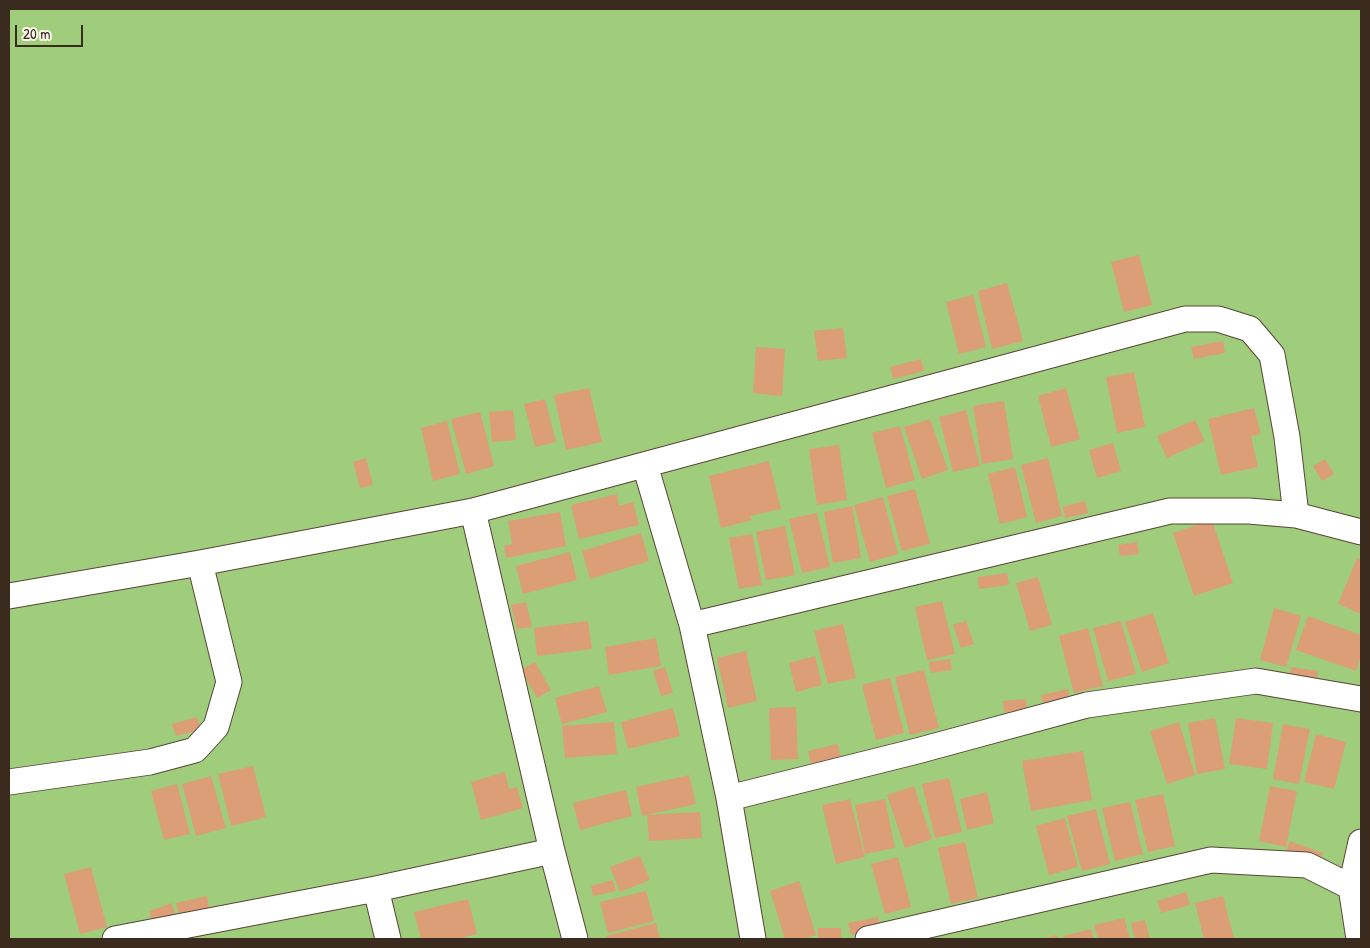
<!DOCTYPE html>
<style>
body{margin:0}
#map{position:relative;width:1370px;height:948px;overflow:hidden;background:#f1e5c9;font-family:"Patrick Hand",sans-serif}
canvas{display:block}
.frame{position:absolute;inset:0;border:10px solid #3b2a1e;pointer-events:none}
.scale{position:absolute;left:15px;top:25px;width:68px;height:22px;box-sizing:border-box;border:2px solid #3b2a1e;border-top:0;padding-left:6px;font-size:15px;line-height:18px;white-space:nowrap;color:#3b2a1e;-webkit-text-stroke:4px #fbf7ec;paint-order:stroke}
</style>
<div id="map">
<canvas width="1370" height="948"></canvas>
<div class="frame"></div>
<div class="scale">20 m</div>
</div>
<script>
const ctx = document.querySelector('canvas').getContext('2d');
ctx.lineJoin = 'round';
function paint(path, color) {
  ctx.fillStyle = color;
  ctx.fill(path, 'evenodd');
}
function poly(rows) {
  const path = new Path2D();
  for (const r of rows) {
    path.moveTo(r[0], r[1]);
    for (let i = 2; i < r.length; i += 2) path.lineTo(r[i], r[i + 1]);
  }
  return path;
}
function stroke(path, color, width, dash) {
  ctx.strokeStyle = color;
  ctx.lineWidth = width;
  ctx.lineCap = dash ? 'butt' : 'round';
  ctx.setLineDash(dash || []);
  ctx.stroke(path);
}
paint(poly([
 [9,9,1361,9,1361,939,9,939]
]), '#9fcd7b');
paint(poly([
 [1139,255,1152,305,1124,312,1111,262],
 [1007,283,1023,341,992,349,978,291],
 [973,295,986,347,959,354,946,302],
 [843,328,847,358,818,361,814,331],
 [1223,341,1225,353,1194,359,1191,347],
 [756,347,785,349,782,396,753,393],
 [921,359,924,371,893,379,890,367],
 [1134,372,1145,427,1117,433,1106,377],
 [589,388,602,442,566,450,554,395],
 [1066,388,1080,439,1051,447,1038,396],
 [545,399,556,442,535,447,524,404],
 [1004,401,1013,459,982,464,973,406],
 [1254,408,1261,434,1251,436,1258,467,1221,475,1208,419],
 [513,410,516,440,492,442,489,412],
 [966,410,980,466,953,472,939,417],
 [480,412,494,466,466,474,451,419],
 [930,419,948,470,922,479,904,427],
 [1195,420,1205,441,1167,458,1157,436],
 [447,421,460,474,433,481,421,428],
 [900,426,915,480,886,488,872,433],
 [1113,443,1121,471,1097,478,1089,450],
 [839,445,847,500,817,505,809,449],
 [366,458,373,485,360,488,353,462],
 [1048,458,1062,516,1036,523,1021,465],
 [1325,459,1334,474,1322,481,1313,466],
 [769,461,781,509,750,516,752,520,721,528,709,476],
 [1015,467,1027,517,1000,524,988,474],
 [915,489,930,544,902,551,887,496],
 [617,494,619,506,633,502,639,525,579,539,571,505],
 [883,497,898,554,870,562,854,505],
 [1085,501,1088,513,1065,518,1063,507],
 [852,506,861,558,833,563,824,512],
 [560,512,566,546,506,558,504,546,512,544,508,521],
 [817,513,830,567,802,573,789,519],
 [1212,520,1233,583,1194,596,1173,533],
 [785,526,795,575,766,580,756,532],
 [641,533,649,561,590,579,582,551],
 [752,534,762,585,739,589,729,538],
 [1137,542,1139,554,1120,556,1118,545],
 [570,552,577,580,523,594,516,566],
 [1357,558,1361,560,1361,614,1338,604],
 [1007,573,1009,585,979,589,978,577],
 [1038,577,1052,625,1030,631,1016,583],
 [942,601,955,654,927,660,915,607],
 [526,602,532,627,517,629,511,605],
 [1274,608,1301,616,1286,667,1260,660],
 [1153,613,1169,663,1142,672,1125,622],
 [1308,616,1361,635,1361,657,1356,671,1296,650],
 [588,621,592,649,537,656,534,628],
 [966,621,974,644,961,648,953,625],
 [1121,621,1136,674,1108,681,1093,628],
 [843,624,856,678,828,684,814,631],
 [1088,628,1103,686,1074,693,1059,636],
 [656,638,661,666,609,675,605,647],
 [746,651,757,701,728,708,717,658],
 [815,656,822,685,796,692,789,663],
 [950,659,952,670,931,673,929,662],
 [535,662,551,690,537,698,521,670],
 [665,667,673,693,661,696,653,671],
 [1291,667,1318,671,1316,682,1290,677],
 [924,670,939,728,910,735,895,677],
 [890,678,904,733,876,740,862,685],
 [599,686,607,712,562,724,555,698],
 [1068,689,1070,702,1044,708,1041,695],
 [1026,699,1027,710,1004,712,1003,701],
 [796,707,798,759,771,760,769,708],
 [673,708,680,736,628,749,621,722],
 [197,717,201,730,176,736,172,724],
 [1215,718,1225,769,1197,774,1188,723],
 [1236,718,1273,723,1267,769,1229,764],
 [614,722,617,754,565,758,562,726],
 [1179,722,1195,775,1167,784,1150,731],
 [1283,724,1310,729,1299,784,1273,779],
 [1316,734,1346,742,1334,789,1304,782],
 [837,744,841,757,811,764,808,751],
 [1083,751,1092,800,1031,811,1022,761],
 [253,766,266,817,231,826,218,774],
 [505,772,509,789,517,787,523,808,481,820,471,782],
 [689,775,696,804,642,816,636,787],
 [211,776,226,828,196,836,182,784],
 [949,778,962,832,935,838,922,784],
 [177,784,190,834,164,840,151,791],
 [914,786,932,839,905,848,887,795],
 [1270,786,1297,791,1286,847,1259,841],
 [626,790,632,816,580,830,573,803],
 [987,792,994,823,967,830,960,799],
 [1163,794,1175,846,1148,852,1135,800],
 [850,799,865,857,836,864,822,805],
 [885,799,895,848,865,854,855,805],
 [1130,802,1143,854,1115,861,1102,808],
 [1096,809,1110,864,1082,871,1067,816],
 [700,812,702,838,649,841,647,815],
 [1065,818,1078,867,1049,875,1036,826],
 [1290,841,1323,853,1318,866,1285,853],
 [965,842,978,898,951,904,938,848],
 [640,856,650,880,620,892,610,867],
 [898,857,911,907,885,914,871,864],
 [91,867,107,927,80,934,64,874],
 [613,880,616,891,593,896,591,886],
 [799,881,816,935,801,939,785,939,770,891],
 [646,891,654,921,608,933,600,902],
 [1186,892,1190,905,1161,913,1157,901],
 [207,896,209,908,179,915,176,903],
 [1223,896,1234,939,1204,939,1195,903],
 [468,899,477,934,457,939,421,939,414,912],
 [172,903,175,915,153,923,149,911],
 [878,917,881,928,851,935,848,923],
 [1124,918,1130,939,1098,939,1094,925],
 [1145,920,1150,939,1135,939,1131,923],
 [656,923,660,939,607,939,606,936],
 [818,928,841,928,841,939,818,939],
 [1091,929,1094,939,1064,939,1063,936],
 [1057,935,1058,939,1041,939]
]), '#dc9e76');
const minor = poly([
 [645,465,692,625,729,798,753,939],
 [473,511,552,851,575,939],
 [9,596,200,563,473,511,1185,319,1218,319,1250,329,1272,355,1287,437,1296,515],
 [692,625,1170,511,1249,511,1296,515,1361,532],
 [9,782,150,762,195,750,216,727,229,682,200,563],
 [729,798,917,751,1087,705,1256,681,1361,699],
 [376,889,388,939],
 [115,939,376,889,552,851],
 [868,939,1211,860,1307,865,1351,887],
 [1359,939,1351,887,1361,842]
]);
stroke(minor, '#564638', 27);
stroke(minor, '#fff', 25);
</script>
